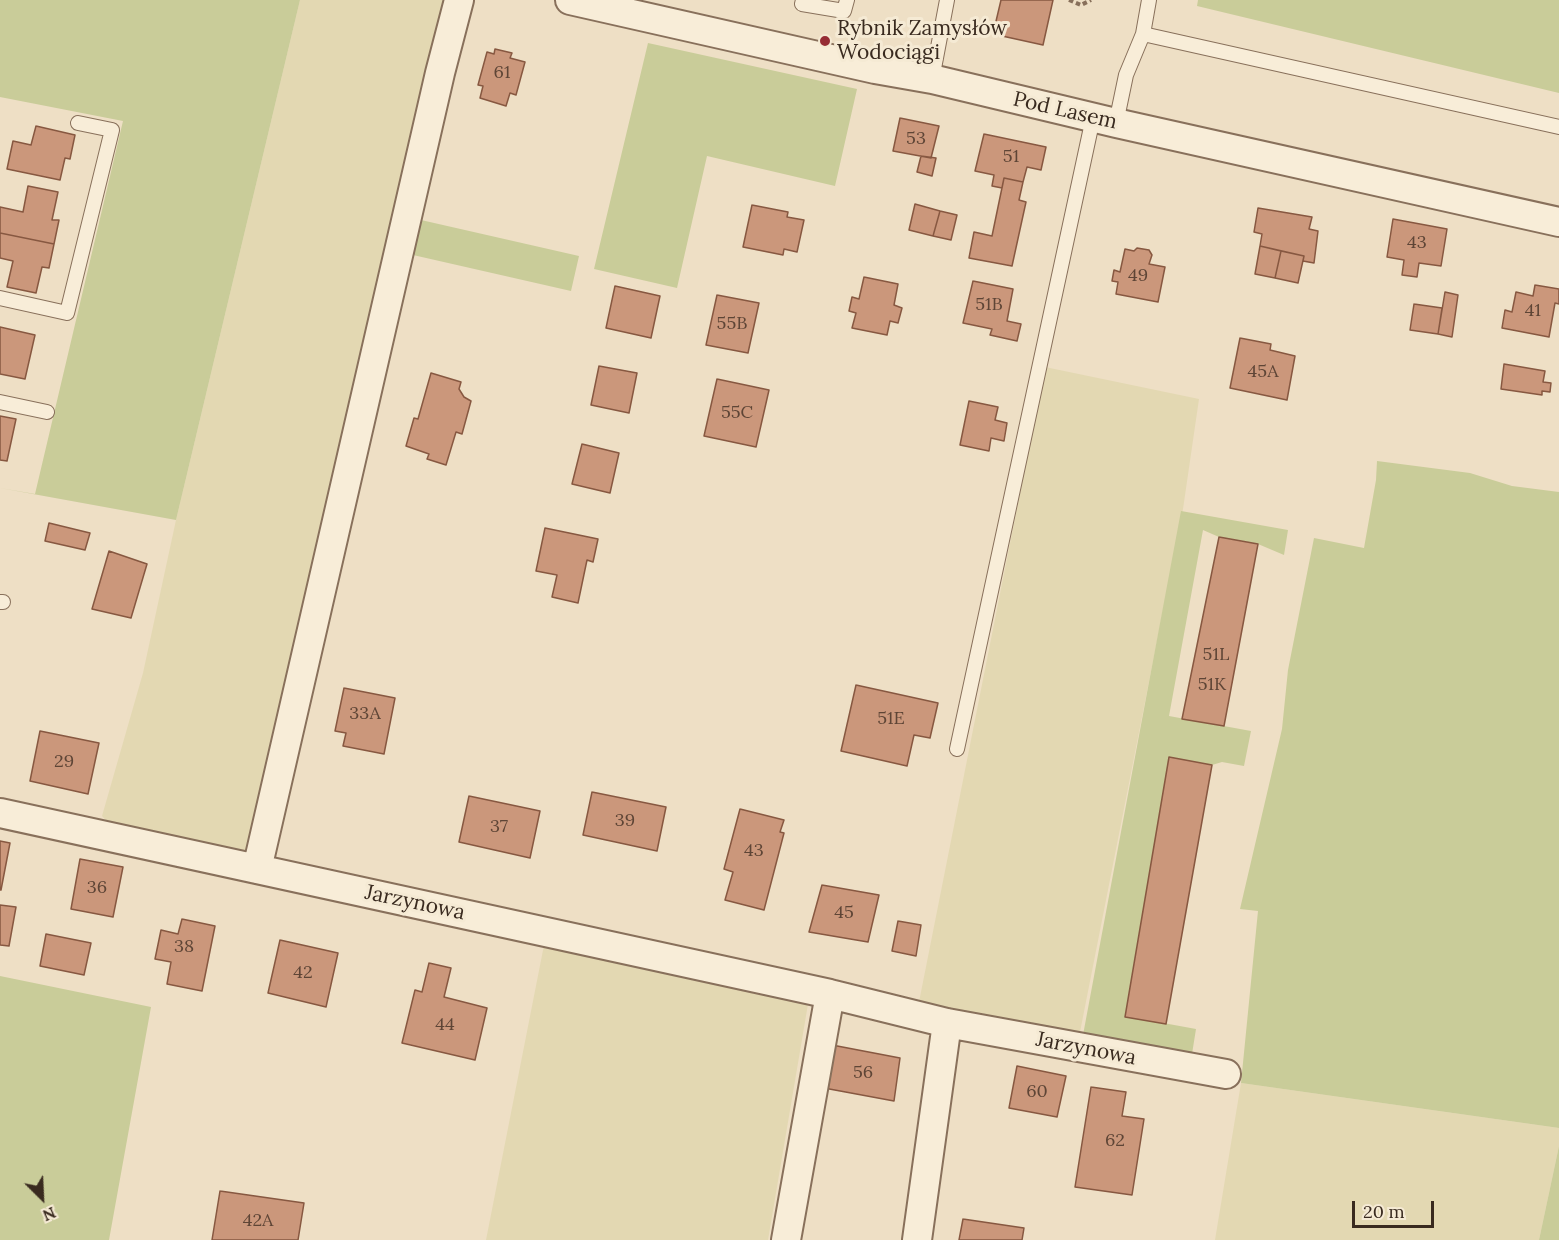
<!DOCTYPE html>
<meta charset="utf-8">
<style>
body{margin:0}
#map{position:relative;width:1559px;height:1240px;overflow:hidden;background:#eedfc5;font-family:Lora,serif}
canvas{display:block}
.north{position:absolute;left:12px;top:1168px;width:60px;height:60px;-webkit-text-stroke:4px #f5ead4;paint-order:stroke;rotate:156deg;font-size:16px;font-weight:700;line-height:24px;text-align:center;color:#392a1f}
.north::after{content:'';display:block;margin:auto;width:21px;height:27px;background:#392a1f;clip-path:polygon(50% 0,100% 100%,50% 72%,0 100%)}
.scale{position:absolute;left:1352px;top:1201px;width:82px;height:27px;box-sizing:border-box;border:3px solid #392a1f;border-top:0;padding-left:8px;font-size:18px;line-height:21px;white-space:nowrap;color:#392a1f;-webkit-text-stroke:4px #f5ead4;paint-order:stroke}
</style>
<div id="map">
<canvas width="1559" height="1240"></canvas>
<div class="north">N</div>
<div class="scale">20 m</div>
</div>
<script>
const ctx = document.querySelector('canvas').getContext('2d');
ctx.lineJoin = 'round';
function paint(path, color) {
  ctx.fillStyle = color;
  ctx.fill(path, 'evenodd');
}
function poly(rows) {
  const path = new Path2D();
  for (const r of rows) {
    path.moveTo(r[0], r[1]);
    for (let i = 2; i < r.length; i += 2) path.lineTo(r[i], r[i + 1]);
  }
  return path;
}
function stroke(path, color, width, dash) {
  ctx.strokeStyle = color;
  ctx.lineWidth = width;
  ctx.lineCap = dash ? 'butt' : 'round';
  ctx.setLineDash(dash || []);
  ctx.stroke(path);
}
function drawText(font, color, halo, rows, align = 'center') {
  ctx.font = font + ' Lora,serif';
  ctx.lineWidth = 6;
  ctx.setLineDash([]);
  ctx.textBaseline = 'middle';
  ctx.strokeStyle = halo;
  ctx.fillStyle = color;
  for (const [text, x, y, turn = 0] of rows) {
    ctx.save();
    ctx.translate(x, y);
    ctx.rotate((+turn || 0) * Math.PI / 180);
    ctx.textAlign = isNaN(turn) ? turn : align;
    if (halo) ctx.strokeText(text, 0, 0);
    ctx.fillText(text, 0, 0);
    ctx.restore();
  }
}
paint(poly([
 [300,0,445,0,253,855,111,826,102,816,143,673,176,520],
 [1045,367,1199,399,1183,509,1079,1037,919,1002],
 [545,940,808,1004,768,1240,486,1240],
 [1241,1083,1559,1128,1559,1146,1539,1240,1215,1240]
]), '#e3d8b2');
paint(poly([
 [0,0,300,0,176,520,0,488,35,494,123,121,0,97],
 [1198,0,1559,0,1559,93,1197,6],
 [648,43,857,89,835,186,707,156,677,288,594,269],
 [421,220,579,256,571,291,413,255],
 [1377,461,1470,473,1512,486,1559,492,1559,1128,1241,1083,1258,911,1240,909,1282,729,1288,670,1314,538,1364,548,1376,480],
 [1181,511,1288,530,1284,555,1258,544,1219,537,1203,530,1169,716,1251,731,1244,766,1222,762,1212,765,1169,758,1125,1016,1196,1029,1192,1054,1083,1035],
 [0,976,151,1007,109,1240,0,1240],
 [1559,1146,1559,1240,1539,1240]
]), '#c9cc99');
const building = poly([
 [1001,0,1053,0,1043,45,993,34,1001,0],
 [495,49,512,53,510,58,525,62,516,95,510,93,506,106,480,98,483,86,478,85,487,52,494,54,495,49],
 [900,118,939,126,931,158,893,151,900,118],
 [36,126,75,135,70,159,65,158,60,180,7,169,13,141,31,145,36,126],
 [984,134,1046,147,1041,170,1027,167,1023,182,1004,178,1002,188,992,186,994,175,975,171,984,134],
 [921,156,936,158,932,176,917,172,921,156],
 [1004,178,1023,182,1019,200,1026,202,1012,266,969,258,974,232,992,236,1004,178],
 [28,186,58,192,52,220,59,220,54,244,0,233,0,207,23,212,28,186],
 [915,204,940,211,933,236,909,230,915,204],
 [752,205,788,212,787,217,804,220,797,252,784,249,783,255,743,247,752,205],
 [1258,208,1312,217,1309,229,1318,231,1314,263,1303,261,1304,256,1260,246,1262,234,1254,232,1258,208],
 [940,211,957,215,951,240,933,236,940,211],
 [1393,219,1447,229,1441,266,1419,263,1417,277,1402,275,1404,260,1387,257,1393,219],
 [0,233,54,244,49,268,42,267,36,293,7,287,13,261,0,258,0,233],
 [1260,246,1281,251,1275,278,1255,274,1260,246],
 [1137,248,1149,250,1152,255,1149,264,1165,267,1158,302,1116,294,1118,282,1112,281,1114,270,1120,272,1125,249,1134,251,1137,248],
 [1281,251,1304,256,1298,283,1275,278,1281,251],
 [864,277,898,284,894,305,902,308,898,323,890,321,887,335,852,328,856,313,849,311,852,297,859,299,864,277],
 [973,281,1013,289,1007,321,1021,324,1017,341,990,335,992,329,963,323,973,281],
 [1535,285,1559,289,1559,304,1555,303,1549,337,1502,328,1505,310,1512,312,1516,292,1533,296,1535,285],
 [615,286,660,296,651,338,606,328,615,286],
 [1445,292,1458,295,1452,337,1438,334,1445,292],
 [717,295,759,303,748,353,706,345,717,295],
 [1414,304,1442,308,1438,334,1410,330,1414,304],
 [0,327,35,335,25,379,0,374,0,327],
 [1240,338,1271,344,1270,350,1295,356,1287,400,1230,388,1240,338],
 [1504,364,1545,371,1543,382,1551,383,1550,392,1542,391,1542,395,1501,389,1504,364],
 [599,366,637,373,629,413,591,405,599,366],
 [431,373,461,382,459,389,464,397,471,401,462,434,456,432,446,465,427,459,429,454,406,446,414,418,418,419,431,373],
 [717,379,769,390,756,447,704,436,717,379],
 [969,401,998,407,995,420,1007,423,1004,441,991,438,989,451,960,445,969,401],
 [0,416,16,419,7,461,0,460,0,416],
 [582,444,619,453,610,493,572,484,582,444],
 [49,523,90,533,85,550,45,541,49,523],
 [545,528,598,539,593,562,587,560,578,603,552,597,557,575,536,571,545,528],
 [1219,537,1258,544,1224,726,1182,719,1219,537],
 [109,551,147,564,131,618,92,609,109,551],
 [856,685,938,703,930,738,914,735,907,766,841,751,856,685],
 [344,688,395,698,384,754,343,746,346,733,335,731,344,688],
 [40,731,99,743,88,794,30,781,40,731],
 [1169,757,1212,765,1166,1024,1125,1017,1169,757],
 [592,792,666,807,657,851,583,835,592,792],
 [469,796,540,811,530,858,459,842,469,796],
 [740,809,784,820,780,832,784,833,764,910,725,900,733,872,724,869,740,809],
 [0,841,10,843,1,890,0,890,0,841],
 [80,859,123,867,113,917,71,909,80,859],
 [822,885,879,895,868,942,809,932,822,885],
 [0,905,16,907,9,946,0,945,0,905],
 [182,919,215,926,202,991,167,984,171,962,155,959,161,930,178,934,182,919],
 [898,921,921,925,916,956,892,951,898,921],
 [46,934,91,943,84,975,40,966,46,934],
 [280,940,338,953,326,1007,268,993,280,940],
 [429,963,451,968,444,997,487,1008,475,1060,402,1043,415,990,422,992,429,963],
 [832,1045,900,1058,894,1101,824,1088,832,1045],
 [1017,1066,1066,1076,1057,1117,1009,1108,1017,1066],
 [1091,1087,1126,1092,1122,1116,1144,1119,1132,1195,1075,1187,1091,1087],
 [220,1191,304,1203,298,1240,212,1240,220,1191],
 [963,1219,1024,1228,1022,1240,959,1240,963,1219]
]);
paint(building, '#cb977b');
stroke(building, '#875841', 1.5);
const lane = poly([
 [803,0,802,4,844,11,847,0],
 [1143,34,1559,127],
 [932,79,947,0],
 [1116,123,1126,75,1143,34,1149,0],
 [0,298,67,313,112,130,78,123],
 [0,402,47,412],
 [0,602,3,602],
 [957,749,1093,118]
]);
const street = poly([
 [570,0,875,69,932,79,1116,123,1559,222],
 [0,813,830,994,947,1023,1226,1074],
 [257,869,440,73,459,0],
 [786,1240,830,994],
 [917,1240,947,1023]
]);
stroke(lane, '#88705b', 16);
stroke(street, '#88705b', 32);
stroke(poly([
 [1069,0,1081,5,1091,0]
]), '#88705b', 4, [4.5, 3]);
stroke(lane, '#f8edd8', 14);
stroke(street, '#f8edd8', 28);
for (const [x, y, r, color] of [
 [825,41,6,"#962c34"]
]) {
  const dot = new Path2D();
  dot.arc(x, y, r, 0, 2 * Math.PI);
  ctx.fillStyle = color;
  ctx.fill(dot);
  stroke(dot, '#f5ead4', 2);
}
drawText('18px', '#5e4536', null, [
 ["61",502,73],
 ["53",916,139],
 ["51",1011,157],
 ["43",1417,243],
 ["49",1138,276],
 ["51B",989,305],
 ["41",1533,311],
 ["55B",732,324],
 ["45A",1263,372],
 ["55C",737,413],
 ["51L",1216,655],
 ["51K",1212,685],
 ["33A",365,714],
 ["51E",891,719],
 ["29",64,762],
 ["39",625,821],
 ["37",499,827],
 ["43",754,851],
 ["36",97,888],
 ["45",844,913],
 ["38",184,947],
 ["42",303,973],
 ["44",445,1025],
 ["56",863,1073],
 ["60",1037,1092],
 ["62",1115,1141],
 ["42A",258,1221]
]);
drawText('21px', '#392a1f', '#f5ead4', [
 ["Rybnik Zamysłów",837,29],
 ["Wodociągi",837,53]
], 'left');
drawText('21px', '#392a1f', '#f5ead4', [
 ["Pod Lasem",1065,111,13],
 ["Jarzynowa",415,903,12],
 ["Jarzynowa",1086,1049,11]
]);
</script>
